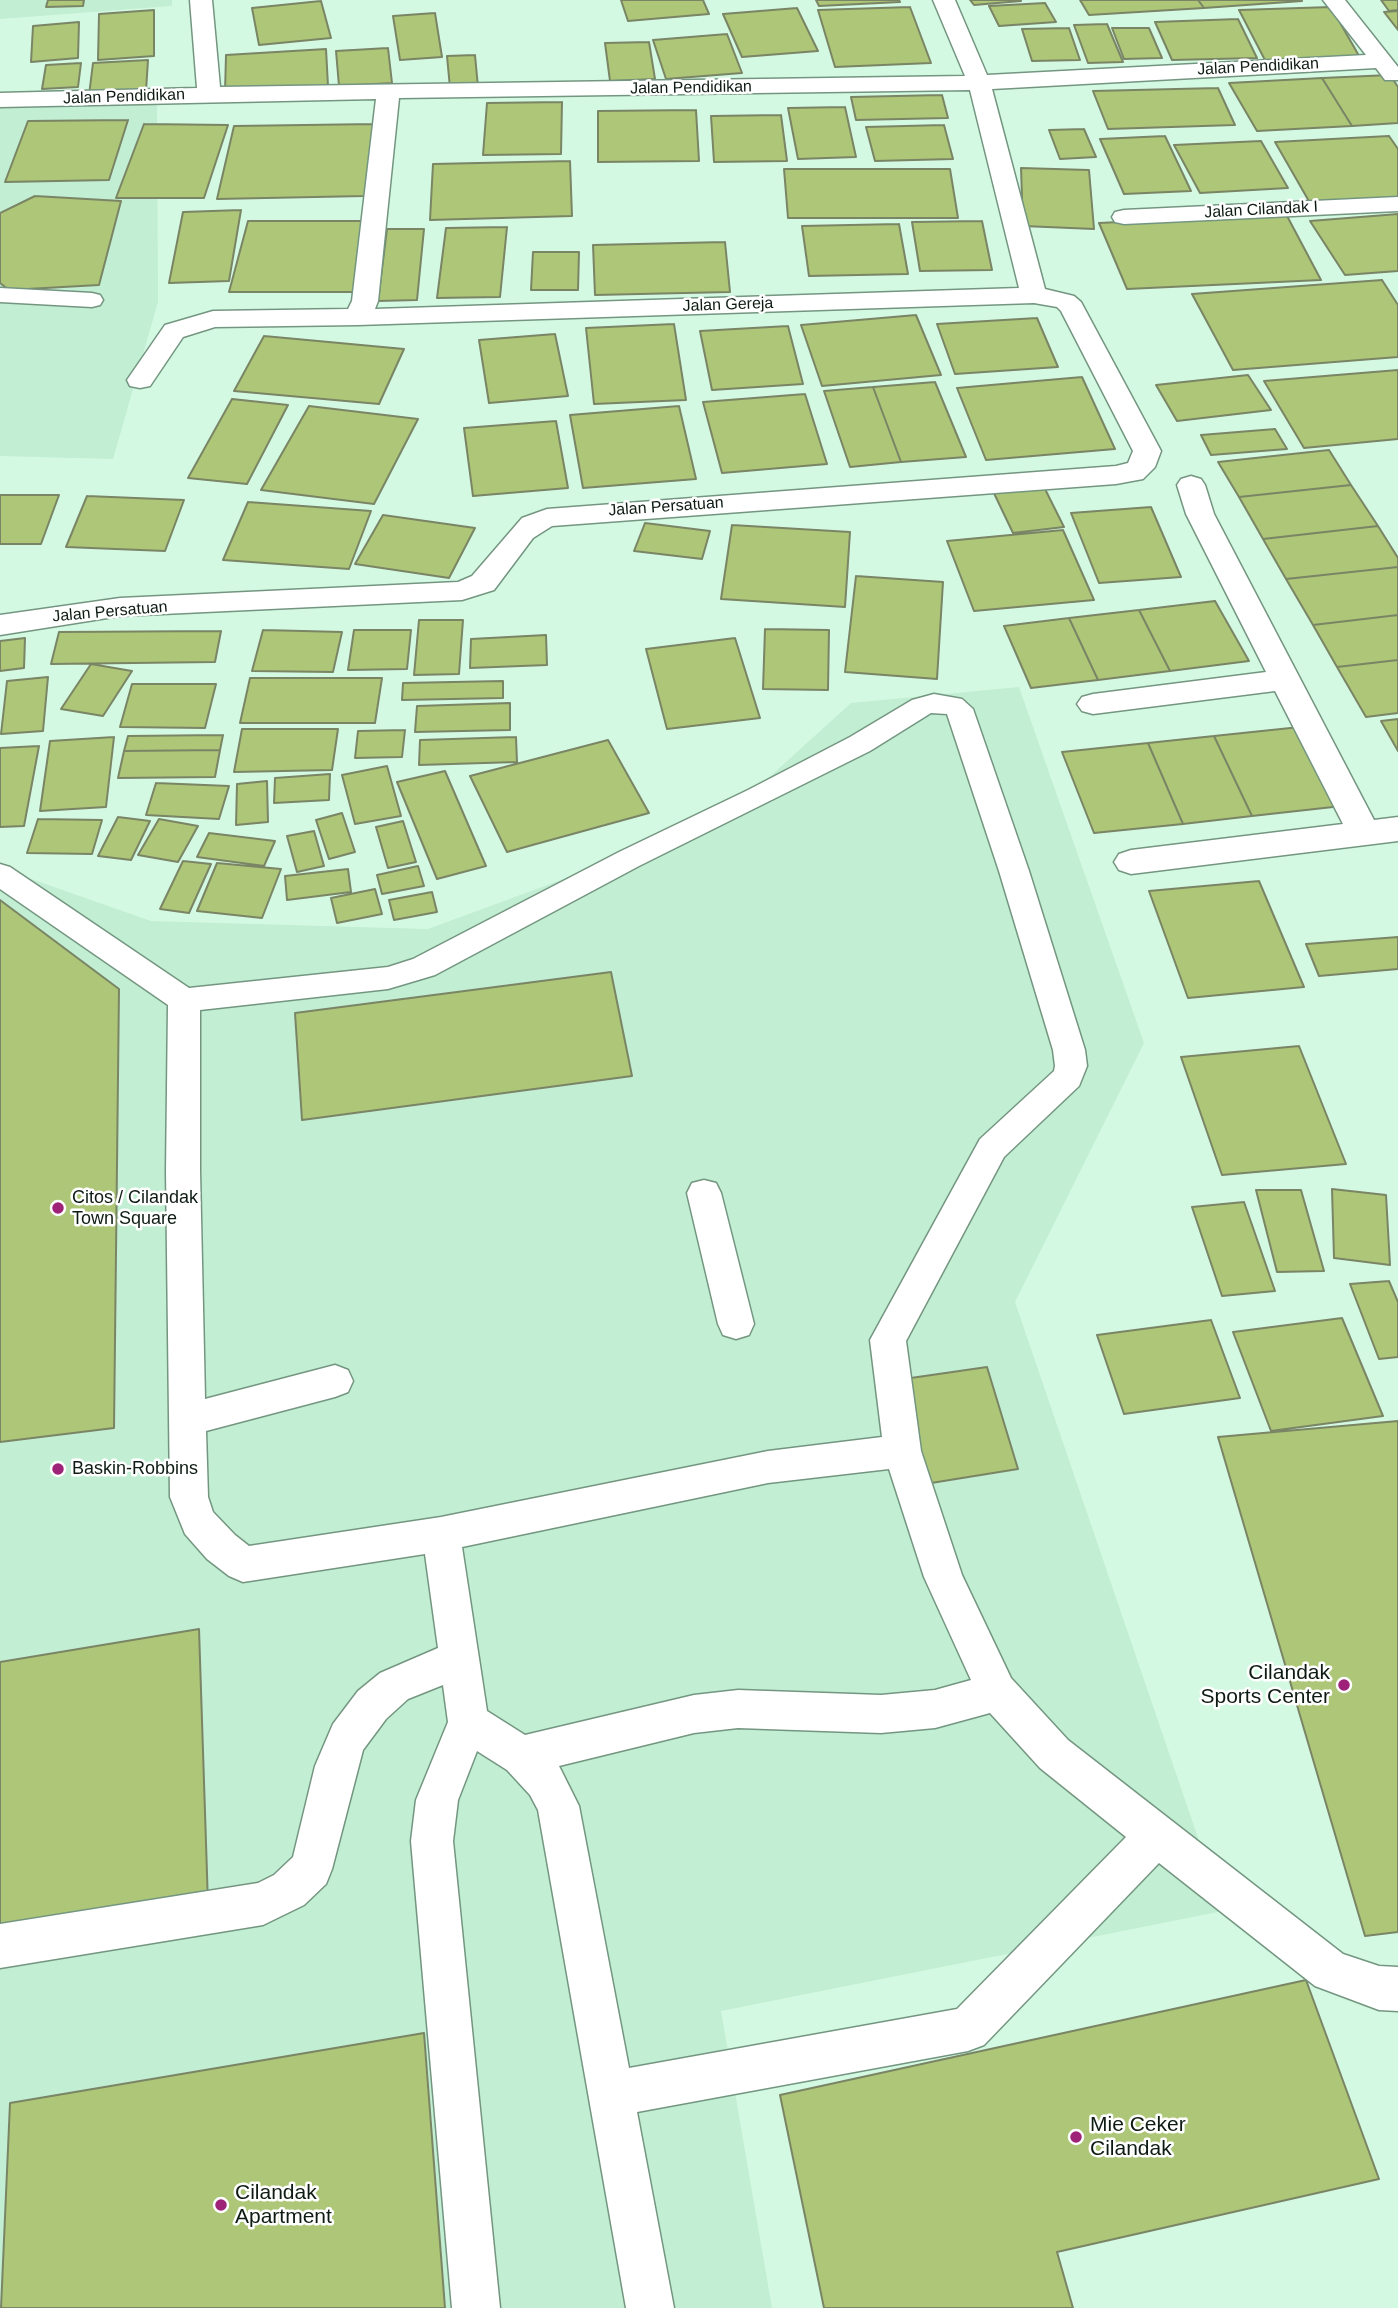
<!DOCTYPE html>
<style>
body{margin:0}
canvas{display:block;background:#d4f9e2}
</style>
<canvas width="1398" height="2308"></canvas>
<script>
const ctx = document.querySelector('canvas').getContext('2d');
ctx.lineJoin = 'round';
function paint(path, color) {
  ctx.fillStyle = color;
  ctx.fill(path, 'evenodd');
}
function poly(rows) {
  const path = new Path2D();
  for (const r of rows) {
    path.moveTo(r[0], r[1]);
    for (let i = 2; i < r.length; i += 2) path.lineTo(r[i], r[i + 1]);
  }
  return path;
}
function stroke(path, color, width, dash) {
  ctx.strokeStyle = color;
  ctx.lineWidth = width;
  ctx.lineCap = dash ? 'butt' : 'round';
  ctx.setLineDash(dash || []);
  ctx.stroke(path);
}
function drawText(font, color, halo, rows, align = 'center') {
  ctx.font = font + ' Helvetica,sans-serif';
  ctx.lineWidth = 5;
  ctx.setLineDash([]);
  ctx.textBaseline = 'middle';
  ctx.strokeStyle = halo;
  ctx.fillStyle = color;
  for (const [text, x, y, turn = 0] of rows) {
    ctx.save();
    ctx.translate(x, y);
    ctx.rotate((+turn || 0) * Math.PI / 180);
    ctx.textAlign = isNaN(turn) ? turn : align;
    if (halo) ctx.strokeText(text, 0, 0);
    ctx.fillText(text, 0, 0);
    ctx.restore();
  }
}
paint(poly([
 [0,0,172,0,172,6,0,19],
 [0,99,157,105,158,302,113,459,0,456],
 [1019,687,1144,1043,1015,1302,1223,1911,721,2011,772,2308,0,2308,0,868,151,921,428,929,721,821,851,703]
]), '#c2eed3');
const building = poly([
 [48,0,84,0,83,6,46,7,48,0],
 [621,0,703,0,709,14,628,21,621,0],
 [816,0,899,0,900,2,819,6,816,0],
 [970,0,1020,0,1021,1,974,5,970,0],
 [1080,0,1198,0,1204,8,1089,15,1080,0],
 [1198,0,1301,0,1302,1,1204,8,1198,0],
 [1381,0,1398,0,1398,10,1389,11,1381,0],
 [321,1,331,38,259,45,252,8,321,1],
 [1045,3,1056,22,999,26,989,6,1045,3],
 [910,7,931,63,835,67,818,10,910,7],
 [1331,7,1362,61,1267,64,1239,10,1331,7],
 [797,8,818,51,742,57,723,14,797,8],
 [154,10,154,56,98,60,99,14,154,10],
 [1398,11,1398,30,1384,12,1398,11],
 [435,13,442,57,400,60,393,16,435,13],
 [1238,19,1257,58,1172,60,1155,22,1238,19],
 [79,22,78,58,31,62,33,26,79,22],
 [1107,24,1123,62,1088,63,1074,25,1107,24],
 [1069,28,1080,60,1032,61,1022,29,1069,28],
 [1112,28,1149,28,1162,58,1124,59,1112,28],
 [727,34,742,73,666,79,653,40,727,34],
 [649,42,655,79,610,81,605,43,649,42],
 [388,48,392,83,339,86,336,51,388,48],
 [326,49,328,86,225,92,226,55,326,49],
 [475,55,478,87,450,88,447,56,475,55],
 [148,60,146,91,89,95,93,63,148,60],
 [81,63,78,87,42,89,46,65,81,63],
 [1390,75,1398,87,1398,123,1352,126,1322,78,1390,75],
 [1322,78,1352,126,1257,131,1229,83,1322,78],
 [1218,88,1235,125,1108,129,1093,91,1218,88],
 [942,95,948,118,856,120,851,97,942,95],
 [562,102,561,154,483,155,487,103,562,102],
 [845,107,856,157,798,159,788,108,845,107],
 [696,110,699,161,598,162,598,111,696,110],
 [781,115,787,161,714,162,711,116,781,115],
 [128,120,109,180,5,182,28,121,128,120],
 [144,124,228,125,204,198,116,198,144,124],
 [375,124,365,196,217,199,234,126,375,124],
 [944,125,953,159,875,161,866,127,944,125],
 [1084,129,1096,157,1060,159,1049,130,1084,129],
 [1165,136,1191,191,1124,194,1100,139,1165,136],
 [1389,136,1398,149,1398,198,1310,203,1275,142,1389,136],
 [1261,141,1288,188,1200,193,1174,145,1261,141],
 [570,161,572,216,430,220,433,164,570,161],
 [1021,168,1089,170,1094,229,1023,226,1021,168],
 [784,169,950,169,958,218,788,218,784,169],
 [35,196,121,201,99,285,9,290,0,283,0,213,35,196],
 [241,210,229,281,169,283,183,212,241,210],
 [1286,214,1321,280,1127,289,1099,223,1286,214],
 [1398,214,1398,271,1345,275,1310,221,1398,214],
 [248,221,367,221,355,292,229,292,248,221],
 [982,221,992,270,920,271,912,222,982,221],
 [899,224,908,274,809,276,802,226,899,224],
 [507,227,500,297,437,298,446,228,507,227],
 [387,229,424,229,417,300,378,301,387,229],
 [725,242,730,292,595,295,593,245,725,242],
 [533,252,579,252,578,290,531,290,533,252],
 [1382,280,1398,305,1398,357,1233,370,1192,294,1382,280],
 [916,315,941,375,822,386,801,325,916,315],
 [1037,318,1058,367,955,374,937,324,1037,318],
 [674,324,686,400,594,404,586,328,674,324],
 [788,326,803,384,712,390,700,331,788,326],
 [555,334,568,396,489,403,479,340,555,334],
 [264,336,404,349,379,404,234,391,264,336],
 [1398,370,1398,439,1304,448,1264,381,1398,370],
 [1248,375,1271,410,1177,421,1156,385,1248,375],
 [1082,377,1115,449,986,460,957,388,1082,377],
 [935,382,966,457,901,462,873,387,935,382],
 [873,387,901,462,850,467,824,391,873,387],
 [805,394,827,464,722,473,703,402,805,394],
 [232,399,288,405,247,484,188,478,232,399],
 [309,406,418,419,374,504,261,490,309,406],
 [679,406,696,479,583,488,570,415,679,406],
 [556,421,568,488,473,496,464,428,556,421],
 [1275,429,1287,449,1211,455,1201,435,1275,429],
 [1329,450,1351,485,1239,497,1218,462,1329,450],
 [1041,481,1064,527,1013,533,991,487,1041,481],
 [1351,485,1378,526,1263,539,1239,497,1351,485],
 [0,495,59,495,41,544,0,544,0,495],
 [87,496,184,500,165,551,66,547,87,496],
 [248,502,371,511,349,569,223,560,248,502],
 [1151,507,1181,577,1099,583,1071,513,1151,507],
 [383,515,475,528,449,578,355,564,383,515],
 [645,523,710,531,702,559,634,551,645,523],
 [732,525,850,532,845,607,721,599,732,525],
 [1378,526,1398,558,1398,567,1286,579,1263,539,1378,526],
 [1063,530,1094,600,974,611,947,541,1063,530],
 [1398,567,1398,615,1313,625,1286,579,1398,567],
 [856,576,943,582,937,679,845,672,856,576],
 [1215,601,1249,661,1170,671,1139,610,1215,601],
 [1139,610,1170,671,1098,680,1069,618,1139,610],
 [1398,615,1398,660,1337,667,1313,625,1398,615],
 [1069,618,1098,680,1031,688,1004,626,1069,618],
 [419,620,463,620,459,674,414,675,419,620],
 [765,629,829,630,828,690,763,689,765,629],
 [263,630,342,632,333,672,252,671,263,630],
 [354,630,411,630,407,669,348,670,354,630],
 [221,631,215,662,51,664,59,632,221,631],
 [546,635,547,665,470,668,471,639,546,635],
 [25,638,24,668,0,671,0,641,25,638],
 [735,638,760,718,667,729,646,649,735,638],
 [1398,660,1398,713,1366,717,1337,667,1398,660],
 [91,664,132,671,103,716,61,709,91,664],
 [48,677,43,731,1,734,7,681,48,677],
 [250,678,382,678,375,723,240,723,250,678],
 [503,681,503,698,402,700,403,683,503,681],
 [132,684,216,684,205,728,120,727,132,684],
 [510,703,510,730,415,732,417,706,510,703],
 [1398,719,1398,751,1381,721,1398,719],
 [1300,727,1342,806,1252,816,1214,736,1300,727],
 [242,729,338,729,332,770,234,772,242,729],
 [405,730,402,757,355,758,358,731,405,730],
 [223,735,220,750,124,751,128,736,223,735],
 [1214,736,1252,816,1183,824,1148,743,1214,736],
 [114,737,106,807,40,811,50,741,114,737],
 [516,737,517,762,419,765,420,740,516,737],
 [608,740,649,813,507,852,470,776,608,740],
 [1148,743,1183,824,1094,833,1062,752,1148,743],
 [39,746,24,826,0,827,0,748,39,746],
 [220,750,215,777,118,778,124,751,220,750],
 [387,766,401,816,355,824,342,775,387,766],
 [445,771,486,866,437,879,397,782,445,771],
 [330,774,329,800,274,803,275,778,330,774],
 [267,781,268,822,236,825,237,784,267,781],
 [156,783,229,786,219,819,146,815,156,783],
 [342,813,355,852,329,859,316,820,342,813],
 [118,817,150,821,131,860,98,856,118,817],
 [38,819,102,820,92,854,27,853,38,819],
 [159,819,198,826,178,862,138,855,159,819],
 [403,821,416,862,388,868,376,827,403,821],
 [314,831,324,866,297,872,287,836,314,831],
 [209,833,275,841,264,866,197,857,209,833],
 [183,861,211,864,189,913,160,909,183,861],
 [217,863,281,869,262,918,197,911,217,863],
 [418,866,424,886,382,894,377,875,418,866],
 [348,869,351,892,287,900,285,876,348,869],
 [1259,881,1304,987,1188,998,1149,891,1259,881],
 [375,889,382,914,337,923,331,898,375,889],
 [432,892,437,912,394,920,389,900,432,892],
 [0,900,119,989,114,1428,0,1442,0,900],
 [1398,937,1398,969,1319,976,1306,944,1398,937],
 [611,972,632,1076,302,1120,295,1013,611,972],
 [1299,1046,1346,1164,1222,1175,1181,1057,1299,1046],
 [1332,1189,1386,1195,1390,1265,1334,1258,1332,1189],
 [1256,1190,1301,1190,1324,1271,1277,1272,1256,1190],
 [1244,1202,1275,1291,1222,1296,1192,1207,1244,1202],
 [1389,1281,1398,1302,1398,1357,1379,1359,1350,1284,1389,1281],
 [1342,1318,1383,1416,1271,1431,1233,1332,1342,1318],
 [1211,1320,1240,1398,1124,1414,1097,1335,1211,1320],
 [987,1367,1018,1469,925,1484,897,1380,987,1367],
 [1398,1421,1398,1932,1365,1936,1218,1437,1398,1421],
 [199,1629,208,1904,0,1933,0,1662,199,1629],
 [1306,1980,1379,2179,1057,2252,1073,2308,824,2308,780,2095,1306,1980],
 [424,2033,445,2308,1,2308,10,2103,424,2033]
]);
paint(building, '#adc678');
stroke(building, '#7a8565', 2);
const lane = poly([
 [0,288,92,293,100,295,103,300,100,305,92,307,0,302,0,288],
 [934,694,962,699,973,709,1029,871,1085,1050,1087,1066,1079,1086,1004,1157,906,1341,921,1451,962,1575,1011,1678,1068,1740,1343,1954,1379,1966,1398,1967,1398,2011,1379,2010,1315,1986,1159,1863,984,2045,968,2051,637,2112,674,2308,626,2308,538,1810,530,1795,507,1770,477,1751,458,1800,453,1841,500,2308,452,2308,411,1841,416,1800,448,1722,443,1685,408,1699,386,1719,363,1750,332,1869,326,1884,304,1905,263,1925,0,1968,0,1924,258,1883,274,1875,293,1857,315,1766,333,1724,358,1691,380,1673,438,1648,425,1554,243,1582,229,1576,207,1559,185,1534,170,1497,166,1171,168,1005,0,889,0,864,10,867,189,988,388,967,413,959,619,852,748,790,850,737,912,700,934,694],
 [931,713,947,714,999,871,1053,1050,1055,1066,1054,1071,980,1139,870,1340,882,1437,768,1451,441,1517,249,1546,235,1535,213,1512,208,1497,206,1431,335,1397,348,1392,353,1381,348,1370,335,1365,205,1399,200,1171,200,1010,388,989,435,975,639,866,870,751,931,713],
 [889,1469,924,1577,971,1680,935,1690,881,1695,738,1690,694,1695,525,1735,487,1711,462,1547,768,1483,889,1469],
 [990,1713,1040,1768,1126,1837,957,2009,629,2068,579,1806,559,1766,694,1733,738,1728,881,1733,935,1728,990,1713],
 [704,1180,716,1183,721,1193,754,1324,749,1335,736,1339,723,1335,718,1324,687,1193,692,1183,704,1180]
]);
const street = poly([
 [190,0,212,0,220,87,965,76,933,0,955,0,987,75,1366,55,1323,0,1345,0,1398,67,1398,80,1385,80,1376,68,992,89,1045,289,1074,296,1081,302,1161,451,1155,467,1143,479,1116,484,552,526,533,538,494,590,462,600,120,616,0,635,0,615,120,598,458,582,472,576,522,518,547,509,1116,466,1128,463,1133,451,1061,311,1057,307,1034,303,358,325,215,327,183,337,150,386,140,388,130,386,127,380,165,325,213,311,348,309,352,301,376,99,0,107,0,93,197,88,190,0],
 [970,90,1019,288,375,309,378,301,399,98,970,90],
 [1398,197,1398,211,1124,224,1115,222,1112,217,1115,212,1124,210,1398,197],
 [1191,476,1201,479,1205,485,1214,514,1374,820,1398,817,1398,841,1131,874,1119,870,1114,862,1119,854,1131,850,1343,824,1275,691,1093,714,1082,711,1077,704,1082,697,1093,694,1266,672,1186,514,1177,485,1181,479,1191,476]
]);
stroke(lane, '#749681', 3);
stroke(street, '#749681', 3);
paint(lane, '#fff');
paint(street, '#fff');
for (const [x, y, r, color] of [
 [58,1208,7,"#9e2277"],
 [58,1469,7,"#9e2277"],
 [1344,1685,7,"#9e2277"],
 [1076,2137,7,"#9e2277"],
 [221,2205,7,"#9e2277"]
]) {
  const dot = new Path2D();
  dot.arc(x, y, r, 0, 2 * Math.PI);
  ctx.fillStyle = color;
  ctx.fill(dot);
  stroke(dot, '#fff', 2.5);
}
drawText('16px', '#0e1b13', '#fff', [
 ["Jalan Pendidikan",1258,67,-3],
 ["Jalan Pendidikan",691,88,-1],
 ["Jalan Pendidikan",124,97,-2],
 ["Jalan Cilandak I",1261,210,-3],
 ["Jalan Gereja",728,305,-2],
 ["Jalan Persatuan",666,507,-4],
 ["Jalan Persatuan",110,612,-5]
]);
drawText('18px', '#0e1b13', '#fff', [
 ["Citos / Cilandak",72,1198],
 ["Town Square",72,1219],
 ["Baskin-Robbins",72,1469]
], 'left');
drawText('21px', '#0e1b13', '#fff', [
 ["Cilandak",1330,1673,"right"],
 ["Sports Center",1330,1697,"right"],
 ["Mie Ceker",1090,2125],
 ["Cilandak",1090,2149],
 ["Cilandak",235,2193],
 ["Apartment",235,2217]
], 'left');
</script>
